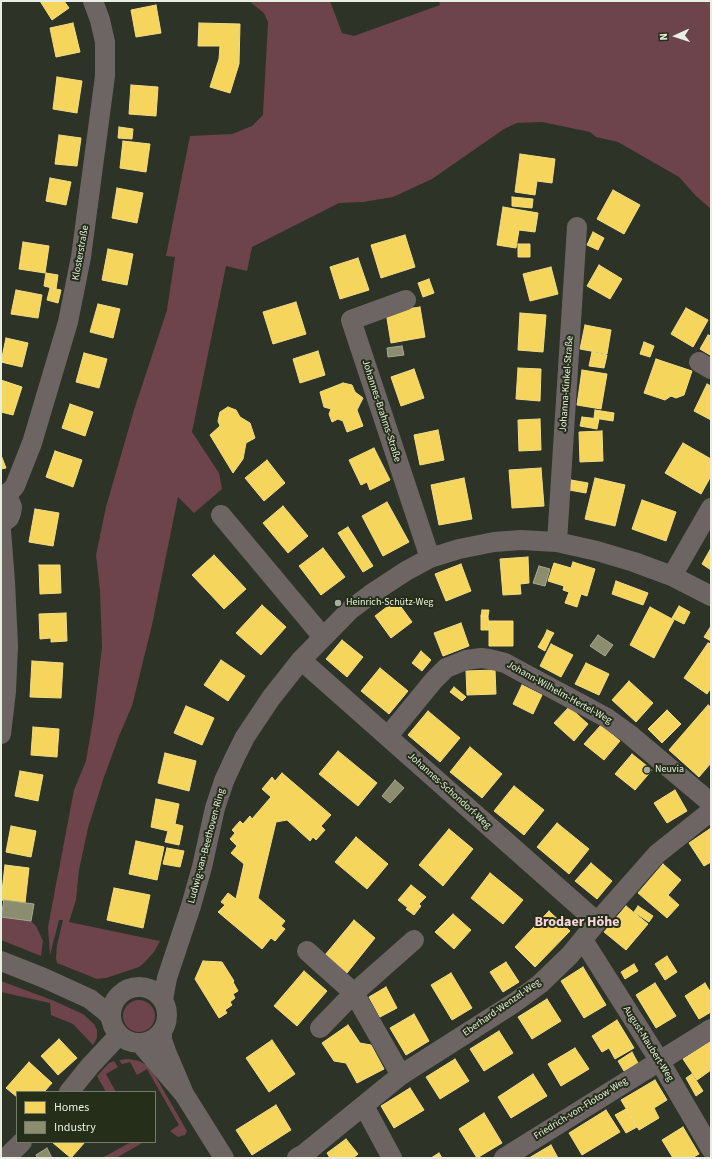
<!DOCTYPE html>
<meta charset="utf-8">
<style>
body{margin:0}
#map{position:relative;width:712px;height:1159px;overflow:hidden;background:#2e3327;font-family:"Source Sans 3",sans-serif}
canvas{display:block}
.frame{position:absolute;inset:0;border:2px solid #e8efe1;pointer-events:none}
.legend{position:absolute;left:16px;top:1091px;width:140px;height:52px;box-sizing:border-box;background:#252e18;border:1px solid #737b68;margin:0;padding:5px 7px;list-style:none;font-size:12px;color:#e8efe1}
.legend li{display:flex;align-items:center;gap:8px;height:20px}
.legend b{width:20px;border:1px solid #737b68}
.north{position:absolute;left:656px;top:16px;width:40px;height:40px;-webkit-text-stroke:3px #252e18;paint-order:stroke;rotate:267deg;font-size:11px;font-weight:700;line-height:16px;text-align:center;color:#e8efe1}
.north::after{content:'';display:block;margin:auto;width:14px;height:18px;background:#e8efe1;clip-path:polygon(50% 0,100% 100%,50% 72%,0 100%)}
</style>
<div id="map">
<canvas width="712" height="1159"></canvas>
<div class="frame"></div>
<ul class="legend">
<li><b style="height:11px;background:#f6d55c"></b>Homes</li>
<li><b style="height:11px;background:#8c8c6e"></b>Industry</li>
</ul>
<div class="north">N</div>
</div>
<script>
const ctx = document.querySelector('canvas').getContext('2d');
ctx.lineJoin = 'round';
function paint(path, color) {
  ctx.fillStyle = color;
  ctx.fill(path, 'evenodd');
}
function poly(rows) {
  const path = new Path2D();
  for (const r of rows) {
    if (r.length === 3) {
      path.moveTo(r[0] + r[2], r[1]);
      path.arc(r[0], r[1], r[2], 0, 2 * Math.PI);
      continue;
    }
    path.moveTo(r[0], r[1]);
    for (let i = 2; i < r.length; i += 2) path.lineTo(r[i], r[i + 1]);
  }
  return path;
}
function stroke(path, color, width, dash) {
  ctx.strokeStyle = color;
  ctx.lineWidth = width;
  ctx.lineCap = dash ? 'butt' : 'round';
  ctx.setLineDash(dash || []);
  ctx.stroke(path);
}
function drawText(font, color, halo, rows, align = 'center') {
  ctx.font = font + ' "Source Sans 3",sans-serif';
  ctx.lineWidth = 4;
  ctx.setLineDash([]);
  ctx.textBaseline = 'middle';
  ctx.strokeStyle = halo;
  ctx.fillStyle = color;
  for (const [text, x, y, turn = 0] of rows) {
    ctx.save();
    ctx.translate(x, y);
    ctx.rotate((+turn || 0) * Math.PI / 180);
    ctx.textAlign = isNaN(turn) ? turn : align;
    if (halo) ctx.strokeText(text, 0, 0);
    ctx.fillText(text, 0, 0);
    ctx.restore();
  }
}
paint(poly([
 [249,1,330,1,342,33,354,36,440,5,439,1,711,1,711,209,696,196,679,177,618,142,596,137,590,132,542,122,517,123,504,129,432,179,393,197,363,202,339,203,252,247,247,271,226,266,192,432,219,473,222,489,194,513,178,497,152,625,132,706,119,736,103,780,88,828,79,870,76,900,69,922,160,941,154,952,144,963,139,967,106,978,97,979,57,963,56,958,57,945,63,920,59,920,50,955,48,927,74,790,86,761,94,714,102,647,100,590,96,555,106,507,134,410,167,310,175,257,166,256,190,136,232,134,252,126,263,115,268,22,264,13],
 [1,913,2,917,31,921,36,926,43,941,41,956,1,940],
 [1,981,52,1000,83,1014,94,1024,97,1030,97,1038,93,1045,73,1024,51,1015,50,1003,1,992],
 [139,1016,16],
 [128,1059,139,1061,150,1067,187,1131,185,1135,178,1137,170,1131,179,1125,147,1069,137,1075,130,1062,122,1064,119,1060],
 [114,1061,118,1067,106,1074,116,1092,106,1092,97,1076,109,1063],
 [131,1142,144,1142,116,1158,102,1158]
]), '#6d434c');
const homes = poly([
 [40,1,64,1,69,8,52,20,40,1],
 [156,5,161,33,136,37,131,10,156,5],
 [73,23,80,52,56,57,50,28,73,23],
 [199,23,240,24,239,64,230,93,210,87,219,59,220,46,198,46,199,23],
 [57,77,82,81,77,113,53,109,57,77],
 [131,85,158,87,156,116,129,114,131,85],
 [119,127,133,129,132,139,118,138,119,127],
 [59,135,81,138,77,166,55,164,59,135],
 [123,141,150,144,146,172,120,168,123,141],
 [520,154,555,159,552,183,537,181,535,195,515,192,520,154],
 [50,178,71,182,66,205,46,201,50,178],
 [117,188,143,193,137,223,112,218,117,188],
 [613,190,640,205,624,234,597,219,613,190],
 [512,197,533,199,532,208,512,206,512,197],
 [503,207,538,213,535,232,519,230,516,248,497,245,503,207],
 [593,232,604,238,598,250,587,245,593,232],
 [405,235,415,267,381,278,371,245,405,235],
 [23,242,49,246,45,273,19,269,23,242],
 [518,244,530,244,530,257,518,257,518,244],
 [108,249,133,254,127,285,102,280,108,249],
 [358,258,369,290,340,299,330,267,358,258],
 [599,265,622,279,610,299,587,286,599,265],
 [551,267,558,294,530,301,523,274,551,267],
 [46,273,58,275,56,289,44,286,46,273],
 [429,279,434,293,423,297,418,283,429,279],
 [50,288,61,290,58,303,47,300,50,288],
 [16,290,42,295,38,318,11,314,16,290],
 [296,302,306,334,273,344,263,312,296,302],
 [98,304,120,309,113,338,90,332,98,304],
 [420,307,425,337,391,343,386,312,420,307],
 [686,308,708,320,693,347,671,334,686,308],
 [520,313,546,315,543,352,518,350,520,313],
 [585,325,611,330,607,354,580,349,585,325],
 [708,335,711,336,711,353,710,355,700,349,708,335],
 [6,338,28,343,22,367,1,362,6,338],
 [644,342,654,346,650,357,640,354,644,342],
 [318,351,325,375,300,383,293,359,318,351],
 [592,352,607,355,604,368,589,366,592,352],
 [84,353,107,359,99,388,76,382,84,353],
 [656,359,692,371,684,395,676,398,671,396,665,400,644,393,656,359],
 [518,368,541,369,540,401,516,399,518,368],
 [414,369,424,398,401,406,391,377,414,369],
 [582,370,607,374,601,409,577,405,582,370],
 [1,380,22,387,13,415,1,412,1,380],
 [343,383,352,385,355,392,363,398,357,410,363,426,347,432,343,421,338,419,332,422,329,414,331,409,324,407,320,392,343,383],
 [707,384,711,386,711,420,694,411,707,384],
 [70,404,93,412,85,436,62,428,70,404],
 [228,407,236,410,240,417,250,423,255,438,246,443,243,459,233,473,210,435,220,426,218,421,220,412,228,407],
 [595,410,614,413,613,421,594,418,595,410],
 [582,417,599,419,597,429,580,426,582,417],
 [540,419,541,450,519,451,518,420,540,419],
 [438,430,444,460,420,465,414,435,438,430],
 [602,431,603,461,580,462,579,432,602,431],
 [683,443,711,459,711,476,701,494,665,473,683,443],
 [374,448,390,480,370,490,367,482,361,485,349,460,374,448],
 [55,451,82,460,73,487,46,477,55,451],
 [1,455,6,468,1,469,1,455],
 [267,460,285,483,264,501,245,478,267,460],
 [541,468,544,506,512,508,509,470,541,468],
 [464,478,472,519,439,525,431,485,464,478],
 [595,478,625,485,615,526,585,519,595,478],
 [571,480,588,483,586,493,569,490,571,480],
 [642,500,676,512,666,541,632,529,642,500],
 [387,502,409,542,383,556,362,516,387,502],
 [283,506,308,536,288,553,263,523,283,506],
 [35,509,59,513,53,546,29,542,35,509],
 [348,527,373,566,363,572,338,533,348,527],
 [323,548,345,577,321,595,299,566,323,548],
 [711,548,711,570,702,564,711,548],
 [214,555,246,589,224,609,192,575,214,555],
 [528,557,529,583,520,584,521,594,503,595,500,559,528,557],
 [573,562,595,569,587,596,581,594,577,607,565,603,569,592,563,590,564,586,548,581,554,563,571,568,573,562],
 [461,564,471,591,446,601,435,574,461,564],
 [39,565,60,565,61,593,40,594,39,565],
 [616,581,648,593,643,605,612,594,616,581],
 [396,600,412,622,391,638,375,616,396,600],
 [262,605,286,627,261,655,236,633,262,605],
 [679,606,690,612,684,624,672,618,679,606],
 [650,607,674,620,654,658,630,645,650,607],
 [482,610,489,610,488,616,481,616,482,610],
 [66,613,67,641,51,642,51,638,40,639,39,614,66,613],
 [481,616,488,616,489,630,481,630,481,616],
 [489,621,513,621,513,646,489,646,489,621],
 [461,623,469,646,443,656,434,633,461,623],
 [711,626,711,641,704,637,711,626],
 [547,630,554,633,551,638,545,635,547,630],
 [545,635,551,638,545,651,538,647,545,635],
 [342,640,363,657,347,677,326,659,342,640],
 [708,643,711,644,711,688,707,694,684,678,708,643],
 [551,644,573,655,561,677,540,666,551,644],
 [421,651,431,660,422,671,412,663,421,651],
 [221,660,245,676,228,701,204,685,221,660],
 [32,661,63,663,61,698,30,697,32,661],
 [586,663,609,674,599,695,575,684,586,663],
 [380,668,408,691,389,714,361,691,380,668],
 [495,670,496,694,467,695,466,671,495,670],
 [629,681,653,703,636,722,612,700,629,681],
 [522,685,542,695,533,714,513,704,522,685],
 [454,687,466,697,462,701,450,692,454,687],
 [708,705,711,707,711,763,699,777,669,750,708,705],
 [186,706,214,718,202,745,174,733,186,706],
 [569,707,588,724,574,741,554,723,569,707],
 [667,710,681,724,662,743,648,729,667,710],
 [428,711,460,738,440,762,408,735,428,711],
 [601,725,620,741,604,760,584,744,601,725],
 [33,727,59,729,57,757,31,755,33,727],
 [470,747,502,774,482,798,450,772,470,747],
 [338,751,377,783,358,806,319,774,338,751],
 [165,753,196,761,189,791,158,783,165,753],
 [632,754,652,770,635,790,615,774,632,754],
 [20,771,43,775,38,801,15,796,20,771],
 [282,773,331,815,321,826,325,830,316,840,313,837,310,841,287,820,276,822,258,898,285,921,281,926,285,929,275,941,271,938,262,949,218,912,225,905,221,902,228,893,236,899,244,864,231,853,237,846,230,839,235,833,232,830,240,821,243,824,250,816,252,819,271,797,262,789,272,777,275,781,282,773],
 [514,786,544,810,524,835,494,811,514,786],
 [675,790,687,811,667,823,654,803,675,790],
 [156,799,179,804,175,824,183,826,179,845,165,842,168,831,151,827,156,799],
 [557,823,589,849,569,874,537,847,557,823],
 [11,826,36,831,31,857,6,852,11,826],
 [711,828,711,862,704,866,689,843,711,828],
 [449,829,473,849,443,886,419,865,449,829],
 [356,837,388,864,367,889,335,862,356,837],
 [136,841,164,847,157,880,129,874,136,841],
 [167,848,184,851,180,867,163,864,167,848],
 [591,863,612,881,597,899,575,881,591,863],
 [663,864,681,880,668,895,679,905,667,918,638,893,663,864],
 [5,865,29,868,25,903,1,900,5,865],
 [490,873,523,900,503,924,471,898,490,873],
 [411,885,426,897,419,904,421,906,414,915,406,909,408,908,398,900,411,885],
 [114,888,150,895,143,928,107,920,114,888],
 [626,906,648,924,626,950,604,932,626,906],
 [638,906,653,916,649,922,634,912,638,906],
 [549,911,570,931,535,967,515,947,549,911],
 [453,914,471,930,454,949,435,932,453,914],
 [354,920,375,938,347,973,325,955,354,920],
 [667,956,677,972,665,980,655,964,667,956],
 [203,961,222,962,234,981,233,982,238,991,233,994,235,998,230,1002,232,1005,225,1010,227,1013,219,1018,195,979,203,961],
 [506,962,519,982,503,992,490,972,506,962],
 [634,964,638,971,625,979,621,972,634,964],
 [583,967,606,1005,584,1018,561,981,583,967],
 [304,971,327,991,297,1026,274,1006,304,971],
 [451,973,472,1008,452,1020,431,985,451,973],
 [655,983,676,1016,656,1028,636,995,655,983],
 [705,983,711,993,711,1012,699,1019,685,996,705,983],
 [386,987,397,1008,380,1017,369,997,386,987],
 [547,999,561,1021,532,1039,518,1017,547,999],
 [414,1014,429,1041,406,1055,390,1028,414,1014],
 [617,1020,634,1048,615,1059,609,1048,602,1052,592,1036,617,1020],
 [348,1025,360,1043,371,1045,384,1069,357,1083,346,1063,334,1061,322,1043,348,1025],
 [499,1031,513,1053,484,1071,470,1049,499,1031],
 [59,1039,77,1058,58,1075,41,1056,59,1039],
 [272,1040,295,1074,269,1092,246,1058,272,1040],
 [711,1041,711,1070,697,1080,683,1059,711,1041],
 [575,1048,589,1069,561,1086,548,1064,575,1048],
 [632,1052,638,1063,624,1071,618,1061,632,1052],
 [455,1059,469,1081,440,1099,426,1077,455,1059],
 [29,1062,52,1083,44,1092,17,1092,17,1097,6,1088,29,1062],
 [533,1074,547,1096,511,1118,498,1097,533,1074],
 [692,1074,703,1091,696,1096,686,1078,692,1074],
 [655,1080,667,1100,654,1108,659,1118,639,1130,621,1100,655,1080],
 [410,1088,424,1110,394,1128,381,1106,410,1088],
 [276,1105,291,1130,252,1155,236,1130,276,1105],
 [626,1109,637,1127,626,1133,615,1115,626,1109],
 [606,1110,620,1132,582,1155,569,1133,606,1110],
 [484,1113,502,1143,477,1158,459,1129,484,1113],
 [683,1127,699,1154,692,1158,673,1158,662,1140,683,1127],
 [346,1139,358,1154,353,1158,330,1158,327,1153,346,1139],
 [52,1142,85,1142,71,1158,52,1142],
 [551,1145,558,1158,529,1158,551,1145],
 [439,1153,442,1158,431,1158,439,1153]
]);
paint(homes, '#f6d55c');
stroke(homes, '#f2dd84', 1);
const industry = poly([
 [402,346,404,355,388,357,387,348,402,346],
 [539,566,550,569,545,586,533,583,539,566],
 [598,635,613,645,605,656,590,646,598,635],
 [395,780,404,788,390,803,382,796,395,780],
 [4,900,34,904,31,921,1,917,4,900],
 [47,1148,52,1158,37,1158,36,1155,47,1148]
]);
paint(industry, '#8c8c6e');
stroke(industry, '#a8aa90', 1);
stroke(poly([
 [406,300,351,320,430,558],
 [699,362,711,369],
 [1,494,6,496,10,502,12,507,11,513,9,518,1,524],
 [6,496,15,486,32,443,68,322,81,257,105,76,105,42,100,20,93,1],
 [221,515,323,637],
 [1,530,5,582,8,646,6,691,1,734],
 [557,542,577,227],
 [672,576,711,508],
 [301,660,597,922],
 [388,736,434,680,446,668,466,660,481,658,489,659,505,663,529,676,607,718,629,734,711,803],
 [583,940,659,1060,711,1149],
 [307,951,354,993,401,1075],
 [1,961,44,978,90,999,105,1011,111,1017],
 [139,1015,28],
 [163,1000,167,978,191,906,202,867,215,808,224,781,235,757,245,737,271,698,301,660,350,610,374,592,406,571,430,558,459,549,494,542,521,540,557,542,597,551,634,562,672,576,711,596],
 [320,1028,354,993,414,940],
 [140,1043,184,1094,167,1054,162,1040,162,1032],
 [69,1092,90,1066,119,1035],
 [184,1094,224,1158],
 [364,1106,392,1158],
 [6,1158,22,1142],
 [297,1158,304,1154,401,1075,514,1003,540,984,570,955,597,922,657,854,711,811],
 [504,1158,711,1029]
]), '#6c6564', 20);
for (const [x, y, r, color] of [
 [338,603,4,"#a7ada0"],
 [647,770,4,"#a7ada0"]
]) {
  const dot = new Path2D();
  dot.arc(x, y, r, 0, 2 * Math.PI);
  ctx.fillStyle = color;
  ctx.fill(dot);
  stroke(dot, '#252e18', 1.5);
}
drawText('10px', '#e8efe1', '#252e18', [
 ["Klosterstraße",81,253,-80],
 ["Johanna-Kinkel-Straße",567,384,-86],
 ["Johannes-Brahms-Straße",381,411,72],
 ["Johann-Wilhelm-Hertel-Weg",559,693,29],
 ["Johannes-Schondorf-Weg",449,791,42],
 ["Ludwig-van-Beethoven-Ring",207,846,-75],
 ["Eberhard-Wenzel-Weg",502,1008,-35],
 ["August-Naubert-Weg",648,1044,58],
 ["Friedrich-von-Flotow-Weg",581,1109,-32]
]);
drawText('10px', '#e8efe1', '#252e18', [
 ["Heinrich-Schütz-Weg",346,603],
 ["Neuvia",655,770]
], 'left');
drawText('bold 14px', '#f9d6dd', '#252e18', [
 ["Brodaer Höhe",577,923]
]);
</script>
